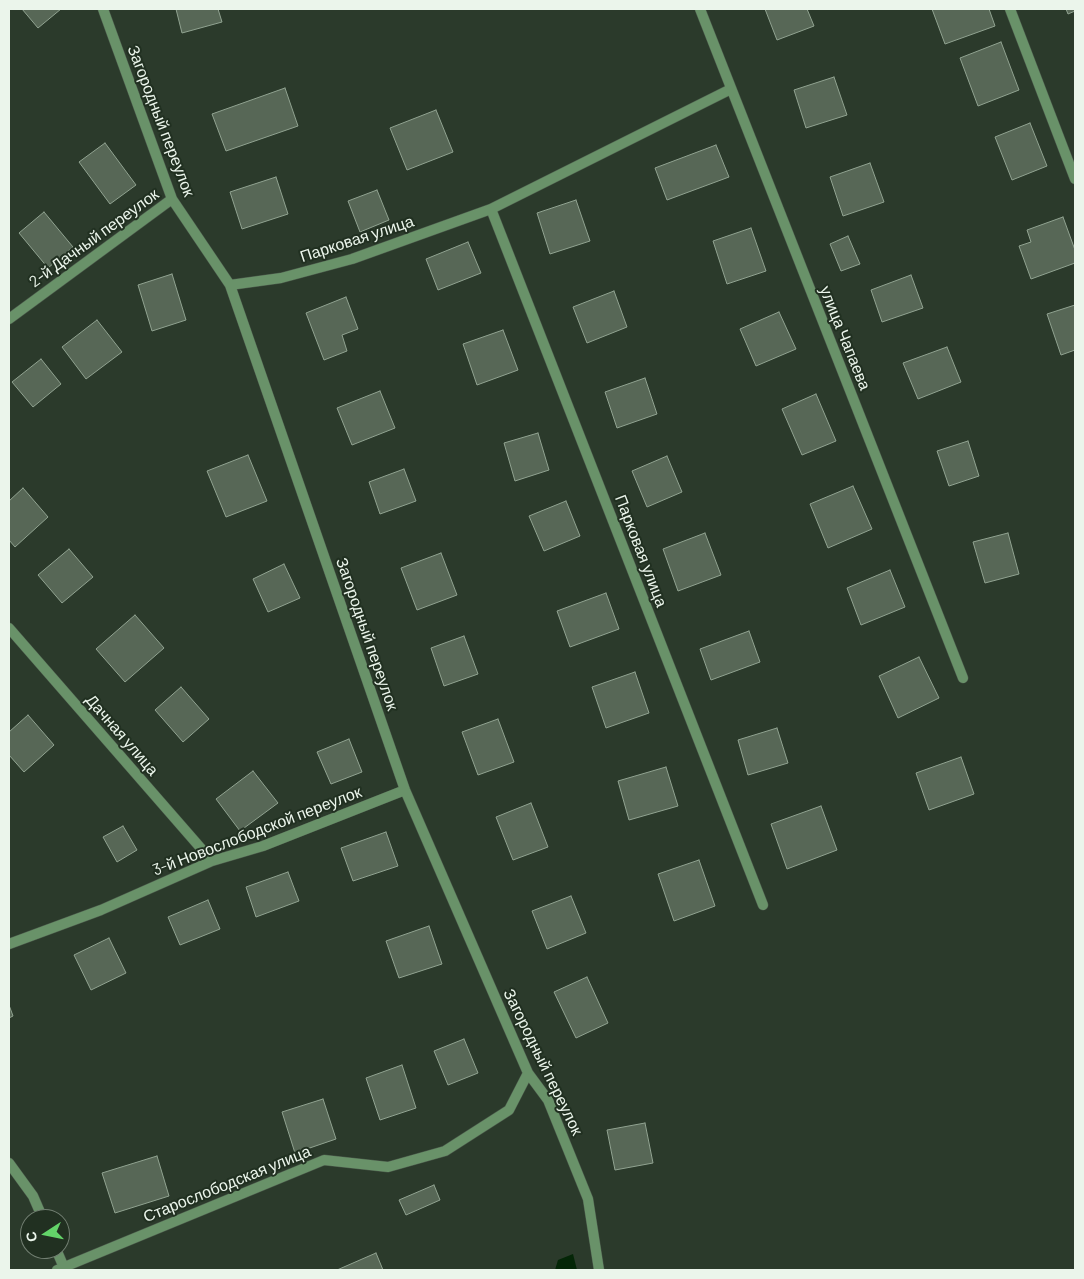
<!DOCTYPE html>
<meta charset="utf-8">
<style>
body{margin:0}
#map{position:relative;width:1084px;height:1279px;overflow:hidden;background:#2b3a2b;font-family:Barlow,sans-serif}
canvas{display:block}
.frame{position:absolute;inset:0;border:10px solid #ebf5eb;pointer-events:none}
.north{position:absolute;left:20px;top:1209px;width:50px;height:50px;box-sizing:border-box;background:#213021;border:1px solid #727f72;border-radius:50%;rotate:259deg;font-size:14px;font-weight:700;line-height:20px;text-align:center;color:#ebf5eb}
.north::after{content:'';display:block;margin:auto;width:18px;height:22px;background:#63d469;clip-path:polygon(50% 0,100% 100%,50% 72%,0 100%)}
</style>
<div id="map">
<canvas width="1084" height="1279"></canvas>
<div class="frame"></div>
<div class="north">С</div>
</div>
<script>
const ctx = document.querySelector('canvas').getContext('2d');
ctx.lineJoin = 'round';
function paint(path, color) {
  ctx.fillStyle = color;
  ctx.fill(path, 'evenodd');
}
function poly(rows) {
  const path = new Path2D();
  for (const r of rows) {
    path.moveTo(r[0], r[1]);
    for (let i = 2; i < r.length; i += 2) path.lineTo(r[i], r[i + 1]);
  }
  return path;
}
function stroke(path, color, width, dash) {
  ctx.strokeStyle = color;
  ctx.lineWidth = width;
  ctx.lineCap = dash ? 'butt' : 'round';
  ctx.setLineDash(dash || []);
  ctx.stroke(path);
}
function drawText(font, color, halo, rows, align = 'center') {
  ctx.font = font + ' Barlow,sans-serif';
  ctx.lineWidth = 4;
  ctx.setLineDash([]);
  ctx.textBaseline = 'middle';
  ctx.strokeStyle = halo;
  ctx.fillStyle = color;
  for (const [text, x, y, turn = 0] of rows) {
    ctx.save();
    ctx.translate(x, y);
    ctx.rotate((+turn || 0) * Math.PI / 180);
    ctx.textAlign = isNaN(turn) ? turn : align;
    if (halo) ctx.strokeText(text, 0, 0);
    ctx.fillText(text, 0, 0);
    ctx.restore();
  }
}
paint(poly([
 [573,1254,577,1270,555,1270,558,1260]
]), '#042607');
const building = poly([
 [22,9,61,9,38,28,22,9],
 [176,9,218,9,222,22,182,33,176,9],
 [765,9,807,9,814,26,777,40,765,9],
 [932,9,989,9,995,26,945,44,932,9],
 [1066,9,1075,9,1075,11,1068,14,1066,9],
 [1001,42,1019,90,978,106,960,58,1001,42],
 [834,77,847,115,806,128,794,90,834,77],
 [285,88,298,126,226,151,212,114,285,88],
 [436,110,453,152,407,170,390,128,436,110],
 [1030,123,1047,166,1012,180,995,137,1030,123],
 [105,143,136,185,110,204,79,162,105,143],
 [716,145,729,177,667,200,655,168,716,145],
 [870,163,884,202,843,216,830,177,870,163],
 [276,177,288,214,242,229,230,192,276,177],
 [377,190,389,220,360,232,348,201,377,190],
 [576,200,590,241,550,254,537,213,576,200],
 [44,212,73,247,48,268,19,233,44,212],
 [1063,217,1075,250,1075,263,1031,279,1019,246,1031,242,1027,230,1063,217],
 [751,228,766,271,727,284,713,241,751,228],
 [848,236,860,264,841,271,830,244,848,236],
 [468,242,481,273,438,290,426,259,468,242],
 [172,274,186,320,152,331,138,285,172,274],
 [911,275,923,308,882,322,871,290,911,275],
 [614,291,627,327,587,343,573,307,614,291],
 [346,297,358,329,342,335,347,351,324,360,306,313,346,297],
 [1075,305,1075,350,1061,355,1047,314,1075,305],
 [779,312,796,349,756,366,740,329,779,312],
 [97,320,122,352,86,379,62,347,97,320],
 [503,330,518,370,477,385,463,344,503,330],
 [947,347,961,382,918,399,903,363,947,347],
 [41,359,61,384,33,407,12,382,41,359],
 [645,378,657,414,617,428,605,392,645,378],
 [380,391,395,428,352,445,337,408,380,391],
 [816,394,836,441,802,455,782,409,816,394],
 [538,433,549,470,515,481,504,443,538,433],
 [968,441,979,476,949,486,937,451,968,441],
 [248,455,267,501,226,517,207,471,248,455],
 [667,456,682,492,647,507,632,471,667,456],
 [404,469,416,501,380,514,369,482,404,469],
 [853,486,872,529,828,548,810,504,853,486],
 [23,488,48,517,15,547,9,540,9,501,23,488],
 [566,501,580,536,544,551,529,516,566,501],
 [705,533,721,575,678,591,663,549,705,533],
 [1008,533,1019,574,985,583,973,542,1008,533],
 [69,549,93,577,62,603,38,575,69,549],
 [441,553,457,595,417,610,401,568,441,553],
 [284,564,300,598,268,612,253,579,284,564],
 [890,570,905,607,861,625,847,588,890,570],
 [606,593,619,629,570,647,557,611,606,593],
 [135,615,164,648,125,682,96,649,135,615],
 [749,631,760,662,711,680,700,649,749,631],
 [464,636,478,674,444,686,431,648,464,636],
 [919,657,939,698,898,718,879,676,919,657],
 [635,672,649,713,606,728,592,687,635,672],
 [181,687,209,719,183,742,155,710,181,687],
 [28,715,54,745,24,772,9,755,9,732,28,715],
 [498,719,514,762,478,775,462,732,498,719],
 [777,728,788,763,748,775,738,740,777,728],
 [349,739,362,772,331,784,317,752,349,739],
 [961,757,974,794,929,810,916,773,961,757],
 [666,767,678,806,629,820,618,781,666,767],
 [253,771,278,803,240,831,216,799,253,771],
 [531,803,548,847,513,860,496,817,531,803],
 [821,806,837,850,787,869,771,824,821,806],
 [123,826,137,850,117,862,103,837,123,826],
 [386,832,398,866,353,881,341,848,386,832],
 [699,860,715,906,674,921,658,874,699,860],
 [288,872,299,901,256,917,246,887,288,872],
 [571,896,586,933,547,949,532,911,571,896],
 [208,900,220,929,180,945,168,917,208,900],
 [429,926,442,964,399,978,386,941,429,926],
 [109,938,126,973,91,990,74,955,109,938],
 [587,977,608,1023,576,1038,554,992,587,977],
 [9,1005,13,1016,9,1018,9,1005],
 [464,1039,478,1073,448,1085,434,1051,464,1039],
 [402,1065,416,1108,380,1120,366,1078,402,1065],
 [323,1099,336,1139,295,1153,282,1112,323,1099],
 [645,1123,653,1163,615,1170,607,1130,645,1123],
 [157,1156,169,1196,115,1213,102,1173,157,1156],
 [434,1185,440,1200,406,1215,399,1200,434,1185],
 [376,1253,383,1270,337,1270,376,1253]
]);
paint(building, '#576756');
stroke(building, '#91a391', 1);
const minor = poly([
 [103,9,172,199,230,285,405,790,528,1073,548,1100,588,1199,599,1270],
 [700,9,963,678],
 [1010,9,1075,179],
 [491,209,763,905],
 [230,285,281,278,352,259,491,209,731,89],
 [9,319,172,199],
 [9,628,212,861],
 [9,944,101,910,212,861,263,846,405,790],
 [9,1163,33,1196,43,1219],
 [56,1249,65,1270],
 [57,1270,324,1160,388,1167,445,1151,509,1110,528,1073]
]);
stroke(minor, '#4a584a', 11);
stroke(minor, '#699269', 10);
drawText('16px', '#ebf5eb', '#213021', [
 ["Загородный переулок",161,121,69],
 ["2-й Дачный переулок",94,238,-36],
 ["Парковая улица",357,239,-18],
 ["улица Чапаева",845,338,68],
 ["Парковая улица",641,551,69],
 ["Загородный переулок",367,634,71],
 ["Дачная улица",122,735,49],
 ["3-й Новослободской переулок",257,831,-21],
 ["Загородный переулок",543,1062,64],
 ["Старослободская улица",227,1184,-22]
]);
</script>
